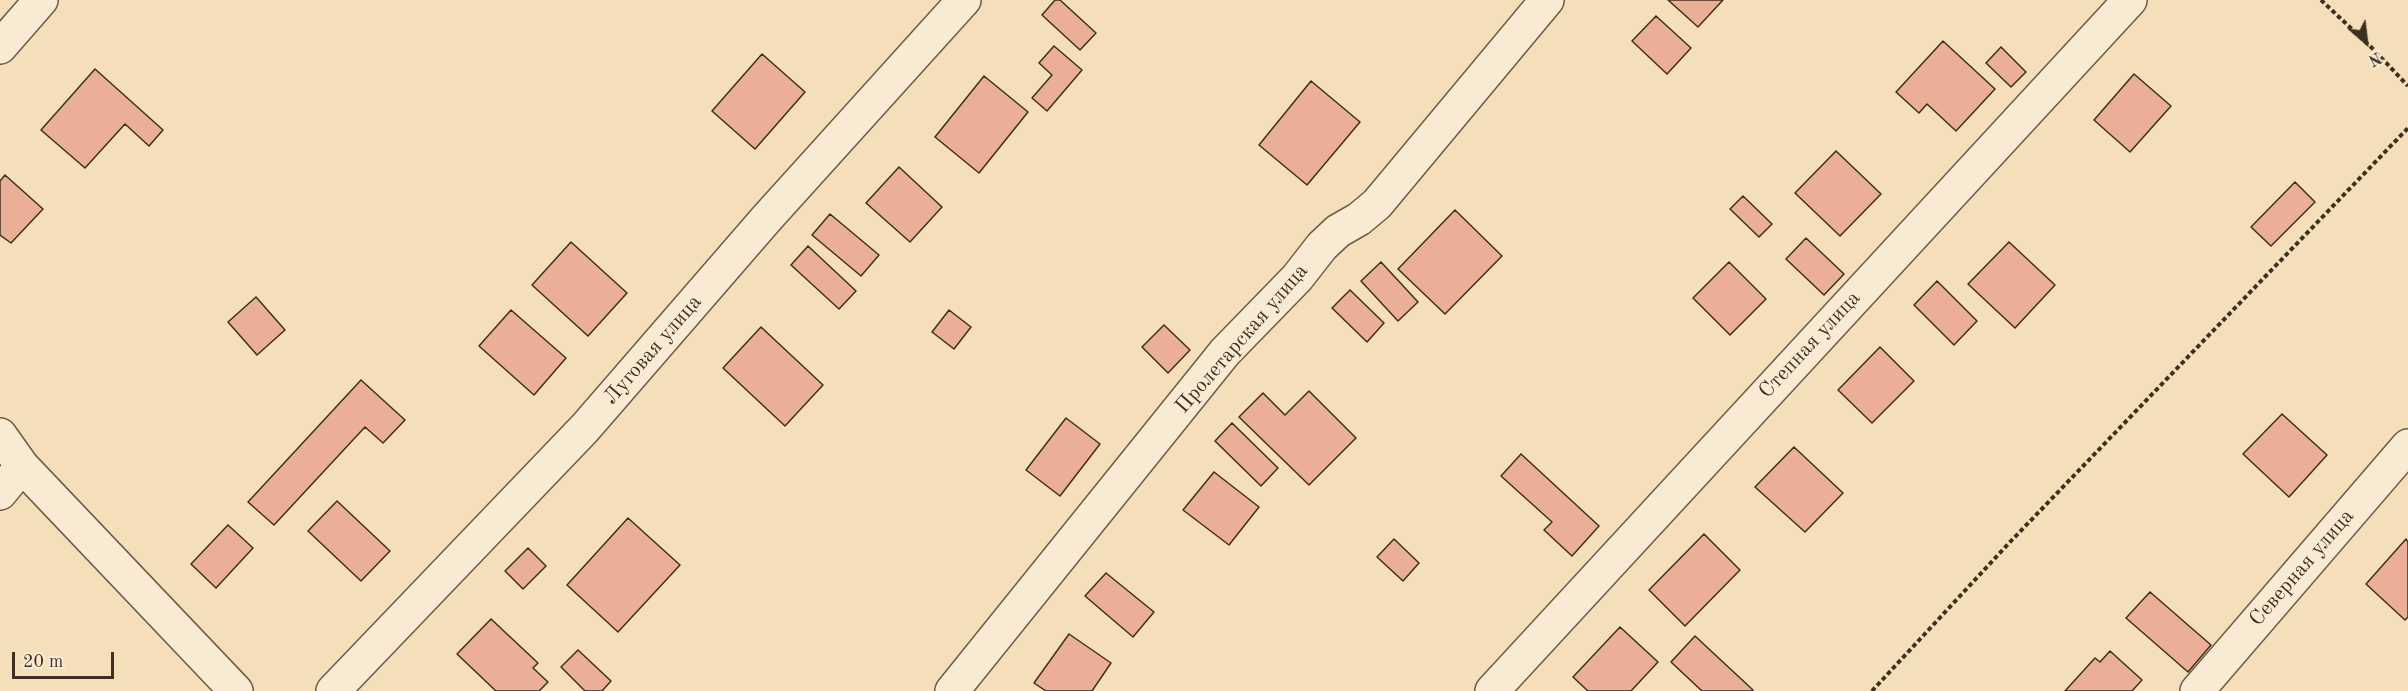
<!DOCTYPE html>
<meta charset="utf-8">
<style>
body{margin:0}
#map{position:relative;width:2408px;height:691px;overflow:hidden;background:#f5dfbb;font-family:"Old Standard TT",serif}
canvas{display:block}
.north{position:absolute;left:2336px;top:12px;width:60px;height:60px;-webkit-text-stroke:4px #f8ead3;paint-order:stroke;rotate:152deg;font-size:16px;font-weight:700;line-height:24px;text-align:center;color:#3e301f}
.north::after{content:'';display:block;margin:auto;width:21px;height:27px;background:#3e301f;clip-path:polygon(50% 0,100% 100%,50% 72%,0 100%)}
.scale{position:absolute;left:12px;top:652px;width:102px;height:27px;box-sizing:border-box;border:3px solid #3e301f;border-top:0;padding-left:8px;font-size:18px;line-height:21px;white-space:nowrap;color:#3e301f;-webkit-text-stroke:4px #f8ead3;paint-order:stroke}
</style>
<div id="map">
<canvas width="2408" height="691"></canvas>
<div class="north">N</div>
<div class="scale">20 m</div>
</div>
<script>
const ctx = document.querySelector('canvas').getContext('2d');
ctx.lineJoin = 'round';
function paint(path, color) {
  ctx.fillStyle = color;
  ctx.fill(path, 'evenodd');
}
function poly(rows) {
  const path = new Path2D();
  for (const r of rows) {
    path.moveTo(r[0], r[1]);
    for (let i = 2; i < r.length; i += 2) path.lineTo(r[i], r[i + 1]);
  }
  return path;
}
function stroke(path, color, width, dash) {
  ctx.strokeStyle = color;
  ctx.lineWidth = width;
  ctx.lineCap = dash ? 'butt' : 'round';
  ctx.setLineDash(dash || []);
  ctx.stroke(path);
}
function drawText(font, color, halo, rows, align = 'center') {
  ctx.font = font + ' "Old Standard TT",serif';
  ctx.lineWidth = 4.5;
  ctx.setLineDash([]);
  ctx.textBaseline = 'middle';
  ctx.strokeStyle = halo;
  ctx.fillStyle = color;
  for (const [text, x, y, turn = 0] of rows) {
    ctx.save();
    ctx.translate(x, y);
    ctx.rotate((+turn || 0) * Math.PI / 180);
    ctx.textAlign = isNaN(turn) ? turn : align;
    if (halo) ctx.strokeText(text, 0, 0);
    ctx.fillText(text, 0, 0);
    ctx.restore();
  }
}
const building = poly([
 [1055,0,1060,0,1096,33,1080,50,1042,15,1055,0],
 [1668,0,1723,0,1698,27,1668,0],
 [1656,16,1691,48,1667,74,1632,41,1656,16],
 [1943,41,1995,89,1956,131,1927,104,1919,113,1896,92,1943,41],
 [1054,46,1082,70,1047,111,1032,98,1052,75,1039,63,1054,46],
 [2001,47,2026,72,2011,87,1986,63,2001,47],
 [762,54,805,92,755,149,712,111,762,54],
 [95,69,163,130,149,146,125,124,85,168,41,130,95,69],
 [2134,74,2171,106,2130,152,2094,120,2134,74],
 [984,76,1028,112,979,173,935,137,984,76],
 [1311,81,1360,122,1307,185,1259,145,1311,81],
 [1836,151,1881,194,1840,236,1795,193,1836,151],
 [899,167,942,207,910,242,866,203,899,167],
 [5,175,43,209,11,243,0,235,0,181,5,175],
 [2295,182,2315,202,2271,246,2251,227,2295,182],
 [1743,196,1772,224,1759,237,1730,209,1743,196],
 [1455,210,1502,256,1445,314,1398,269,1455,210],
 [830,214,879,255,861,276,812,235,830,214],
 [1806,238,1844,274,1824,295,1786,259,1806,238],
 [571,242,627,293,588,336,532,285,571,242],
 [2009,242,2055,285,2015,328,1968,284,2009,242],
 [808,246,856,291,839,309,791,265,808,246],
 [1381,262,1418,302,1398,321,1361,281,1381,262],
 [1729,262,1766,299,1730,335,1693,298,1729,262],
 [1937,281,1977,321,1954,345,1914,305,1937,281],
 [1350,290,1384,323,1367,342,1332,308,1350,290],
 [256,297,285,330,257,355,228,322,256,297],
 [511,310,566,358,534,395,479,346,511,310],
 [949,310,971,327,954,349,932,332,949,310],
 [1164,325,1190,350,1168,373,1142,347,1164,325],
 [761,327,823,385,785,426,723,368,761,327],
 [1880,347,1914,381,1872,423,1838,390,1880,347],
 [361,380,405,420,383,443,365,427,274,525,248,502,361,380],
 [1309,391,1356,438,1309,485,1239,417,1263,393,1285,415,1309,391],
 [2282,414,2327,455,2289,497,2243,454,2282,414],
 [1066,418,1100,444,1060,496,1026,470,1066,418],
 [1232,423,1278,468,1261,486,1215,441,1232,423],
 [1794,447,1843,493,1805,532,1755,487,1794,447],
 [1521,454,1599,526,1572,556,1544,530,1552,522,1501,476,1521,454],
 [1214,472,1259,507,1229,545,1183,510,1214,472],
 [337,501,390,551,361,581,308,531,337,501],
 [628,518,680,565,618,632,567,585,628,518],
 [228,525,253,548,216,588,191,564,228,525],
 [1704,534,1740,570,1685,626,1649,590,1704,534],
 [1394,539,1419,563,1403,581,1377,557,1394,539],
 [2406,539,2408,542,2408,617,2405,620,2366,584,2406,539],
 [528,548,546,566,523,589,505,571,528,548],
 [1106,573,1154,612,1133,637,1085,596,1106,573],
 [2150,592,2211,645,2188,672,2126,618,2150,592],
 [491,619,538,663,533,668,548,682,539,691,496,691,457,654,491,619],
 [1620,627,1658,662,1631,691,1588,691,1573,677,1620,627],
 [1069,634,1111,663,1092,691,1046,691,1034,683,1069,634],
 [1695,636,1753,690,1752,691,1702,691,1671,662,1695,636],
 [578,650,611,681,602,691,585,691,561,667,578,650],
 [2110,651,2142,680,2132,691,2065,691,2095,658,2100,662,2110,651]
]);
paint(building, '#ebae96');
stroke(building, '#3e301f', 1.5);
const minor = poly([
 [0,47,41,0],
 [0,435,22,466,236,691],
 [0,493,22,466],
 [333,691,585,428,767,218,964,0],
 [952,691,1225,352,1297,278,1322,246,1338,231,1359,219,1377,204,1547,0],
 [1492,691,2130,0],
 [2197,691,2408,446]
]);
stroke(minor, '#6c5c46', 36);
stroke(poly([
 [2321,0,2373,49,2408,86],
 [1872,691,2011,541,2408,128]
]), '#3e301f', 4, [4.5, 3]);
stroke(minor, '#f8ead3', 33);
drawText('21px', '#3e301f', '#f8ead3', [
 ["Пролетарская улица",1242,339,-49],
 ["Степная улица",1810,345,-47],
 ["Луговая улица",653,350,-49],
 ["Северная улица",2302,568,-49]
]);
</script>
